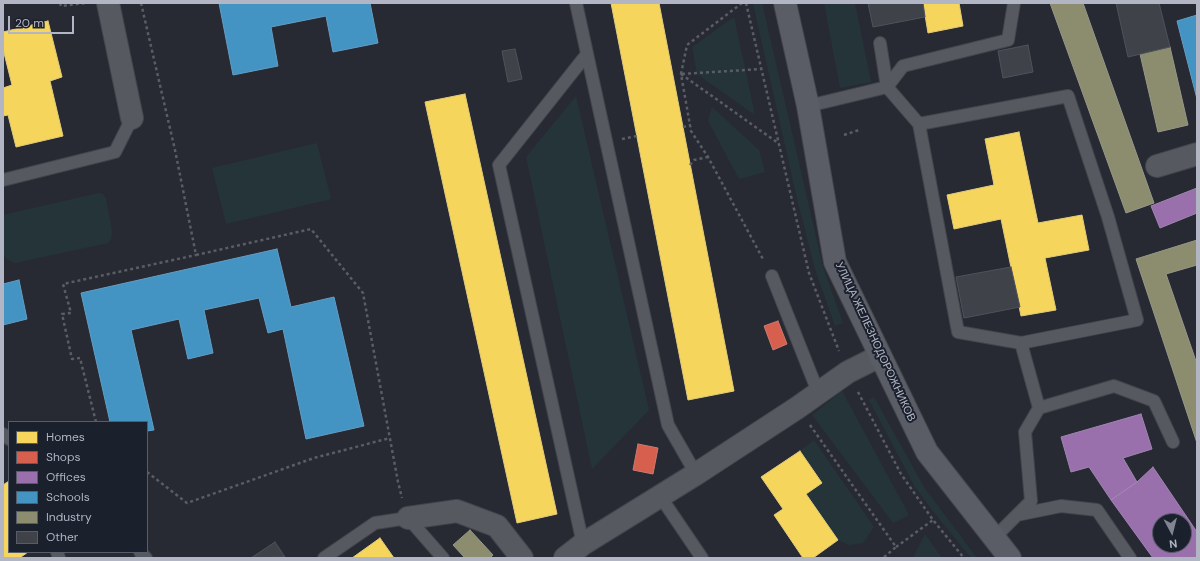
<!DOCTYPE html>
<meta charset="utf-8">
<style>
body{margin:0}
#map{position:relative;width:1200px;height:561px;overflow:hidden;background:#272a33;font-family:"DM Sans",sans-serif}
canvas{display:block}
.frame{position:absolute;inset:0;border:4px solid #b1b5c4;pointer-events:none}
.legend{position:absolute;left:8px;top:421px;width:140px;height:132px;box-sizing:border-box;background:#1b202d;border:1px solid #575c69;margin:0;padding:5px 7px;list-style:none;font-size:12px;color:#b1b5c4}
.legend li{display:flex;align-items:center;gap:8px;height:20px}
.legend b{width:20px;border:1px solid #575c69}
.north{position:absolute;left:1152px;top:513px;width:40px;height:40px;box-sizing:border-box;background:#1b202d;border:1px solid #575c69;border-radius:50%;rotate:173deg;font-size:11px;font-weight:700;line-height:16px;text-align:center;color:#b1b5c4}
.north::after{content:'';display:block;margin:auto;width:14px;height:18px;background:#818491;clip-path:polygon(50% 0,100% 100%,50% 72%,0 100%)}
.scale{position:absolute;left:8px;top:16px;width:66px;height:18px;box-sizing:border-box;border:2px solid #b1b5c4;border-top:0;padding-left:5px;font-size:12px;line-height:14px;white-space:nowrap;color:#b1b5c4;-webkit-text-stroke:3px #1b202d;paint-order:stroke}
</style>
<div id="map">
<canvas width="1200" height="561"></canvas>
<div class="frame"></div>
<ul class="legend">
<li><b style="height:11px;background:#f6d55c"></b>Homes</li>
<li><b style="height:11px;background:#d6604d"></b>Shops</li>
<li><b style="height:11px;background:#9970ab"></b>Offices</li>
<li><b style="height:11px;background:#4393c3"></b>Schools</li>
<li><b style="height:11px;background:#8c8c6e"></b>Industry</li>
<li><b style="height:11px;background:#40424a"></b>Other</li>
</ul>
<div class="north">N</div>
<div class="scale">20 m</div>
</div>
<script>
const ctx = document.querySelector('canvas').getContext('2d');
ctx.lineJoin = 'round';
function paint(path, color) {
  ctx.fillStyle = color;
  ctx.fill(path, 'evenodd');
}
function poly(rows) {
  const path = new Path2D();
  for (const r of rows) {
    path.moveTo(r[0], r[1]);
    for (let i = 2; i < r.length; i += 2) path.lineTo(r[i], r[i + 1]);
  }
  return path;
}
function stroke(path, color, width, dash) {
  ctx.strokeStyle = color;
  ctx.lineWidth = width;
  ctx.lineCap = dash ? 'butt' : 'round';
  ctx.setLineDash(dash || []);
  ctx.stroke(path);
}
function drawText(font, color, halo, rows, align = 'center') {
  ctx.font = font + ' "DM Sans",sans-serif';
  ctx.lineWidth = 4;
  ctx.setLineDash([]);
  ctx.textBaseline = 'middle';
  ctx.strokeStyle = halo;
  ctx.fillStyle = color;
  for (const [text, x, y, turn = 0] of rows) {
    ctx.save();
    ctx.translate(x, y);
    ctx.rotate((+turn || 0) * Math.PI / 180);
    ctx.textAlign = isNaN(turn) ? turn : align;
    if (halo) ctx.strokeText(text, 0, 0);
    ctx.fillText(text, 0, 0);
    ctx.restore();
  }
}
paint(poly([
 [753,3,762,3,823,267,843,323,835,326,815,269,797,199],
 [824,3,855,3,871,82,840,88],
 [734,17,755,115,697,74,692,47],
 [576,96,649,410,592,469,526,157],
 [712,107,759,150,765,172,739,179,708,121],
 [317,143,331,199,226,224,212,168],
 [98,193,103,194,106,198,112,232,111,239,108,243,15,263,8,260,3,255,3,215],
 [842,391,909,515,893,523,812,415],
 [874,397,924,487,977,558,971,558,933,511,915,487,869,400],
 [814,440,874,527,863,543,849,545,838,540,806,494,822,482,800,451],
 [925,534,942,558,913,558]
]), '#253439');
const homes = poly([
 [611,3,659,3,734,391,688,400,611,3],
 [923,3,959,3,963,26,928,33,923,3],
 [48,21,62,77,50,81,63,136,16,147,8,115,3,116,3,88,12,85,3,49,3,32,48,21],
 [465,94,557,514,517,523,425,102,465,94],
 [1019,132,1038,223,1082,215,1089,250,1045,258,1056,310,1021,316,1001,219,954,229,947,195,994,185,985,139,1019,132],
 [800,451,822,483,806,494,838,540,813,558,803,558,774,515,783,509,761,477,800,451],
 [9,481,9,552,28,552,21,557,22,558,3,558,3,485,9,481],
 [380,538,394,558,352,558,380,538]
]);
paint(homes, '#f6d55c');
stroke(homes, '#e1cb7b', 1);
const shops = poly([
 [778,321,787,344,773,350,764,326,778,321],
 [638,444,658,448,653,474,633,470,638,444]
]);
paint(shops, '#d6604d');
stroke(shops, '#cb7a71', 1);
const offices = poly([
 [1197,188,1197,213,1160,228,1151,206,1197,188],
 [1141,414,1152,449,1123,458,1137,482,1111,500,1089,467,1071,472,1061,437,1141,414],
 [1153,467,1197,532,1197,558,1153,558,1111,500,1137,482,1153,467],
 [1160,521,1184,521,1184,545,1160,545,1160,521]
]);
paint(offices, '#9970ab');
stroke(offices, '#a085b2', 1);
const schools = poly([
 [219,3,370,3,378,43,333,52,326,16,271,27,278,66,233,75,219,3],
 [1197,15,1197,99,1177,21,1197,15],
 [277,249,291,307,334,297,364,426,306,439,283,329,268,333,259,298,204,310,213,353,188,359,179,319,131,330,154,430,147,431,147,422,110,422,81,293,277,249],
 [19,280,27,319,3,325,3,284,19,280]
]);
paint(schools, '#4393c3');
stroke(schools, '#649dc3', 1);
const industry = poly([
 [1050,3,1083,3,1154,203,1126,213,1050,3],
 [1170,47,1188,125,1158,132,1140,54,1170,47],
 [1197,240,1197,265,1166,274,1197,364,1197,443,1136,259,1197,240],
 [470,530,493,555,490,558,465,558,453,545,470,530]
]);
paint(industry, '#8c8c6e');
stroke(industry, '#979888', 1);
const building = poly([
 [868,3,923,3,925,17,873,27,868,3],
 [1116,3,1159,3,1170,47,1128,57,1116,3],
 [1028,45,1033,72,1003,78,998,51,1028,45],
 [515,49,522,79,508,82,502,51,515,49],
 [1011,267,1020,307,964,318,956,277,1011,267],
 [275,542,285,557,251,558,275,542]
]);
paint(building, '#40424a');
stroke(building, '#4f525b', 1);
const lane = poly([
 [576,3,668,425,696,474],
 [880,43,887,87,919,124,958,332,1021,343,1137,320,1108,217,1068,96,919,124],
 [808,106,887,87,903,66,1008,40,1014,3],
 [3,180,115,152,132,118],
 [772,276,818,392],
 [1021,343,1039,408],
 [3,434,9,439],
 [660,496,702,558],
 [1017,515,1031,501,1025,432,1039,408,1114,386,1154,401,1173,442],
 [994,538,1017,515,1061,506,1097,510,1130,558],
 [583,544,499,165,587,54],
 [57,552,59,558],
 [140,552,146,558],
 [324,558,375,523,408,518,443,558]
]);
const street = poly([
 [108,3,132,118],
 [1157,166,1197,154],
 [408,518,457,511,497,526,522,558],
 [565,558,583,544,696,474,797,408,848,372,880,356]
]);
const secondary = poly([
 [785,3,808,106,835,262,927,452,1010,558]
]);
stroke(lane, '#43454c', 14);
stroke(street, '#43454c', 24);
stroke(secondary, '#43454c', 24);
stroke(poly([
 [60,3,61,6,86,3],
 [141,3,175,150,196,255,311,229,363,293,398,482,402,498],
 [742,3,687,45,681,74,691,131,708,157,764,261],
 [746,3,809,273,839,351],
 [681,74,778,143],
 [682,74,761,69],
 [683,127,691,125],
 [844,135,859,130],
 [622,139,637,136],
 [690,165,694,160,708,157],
 [858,392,901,474,933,520,964,558],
 [96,422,80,358,72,359,62,314,71,313,63,284,196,255],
 [810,425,896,547,883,558],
 [147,472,187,503,314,458,390,438],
 [896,547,933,520]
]), '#5a5d65', 2.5, [3, 3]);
stroke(lane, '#575961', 12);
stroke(street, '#575961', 22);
stroke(secondary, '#5b5d66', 22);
drawText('11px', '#b1b5c4', '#1b202d', [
 ["УЛИЦА ЖЕЛЕЗНОДОРОЖНИКОВ",875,342,65]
]);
</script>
